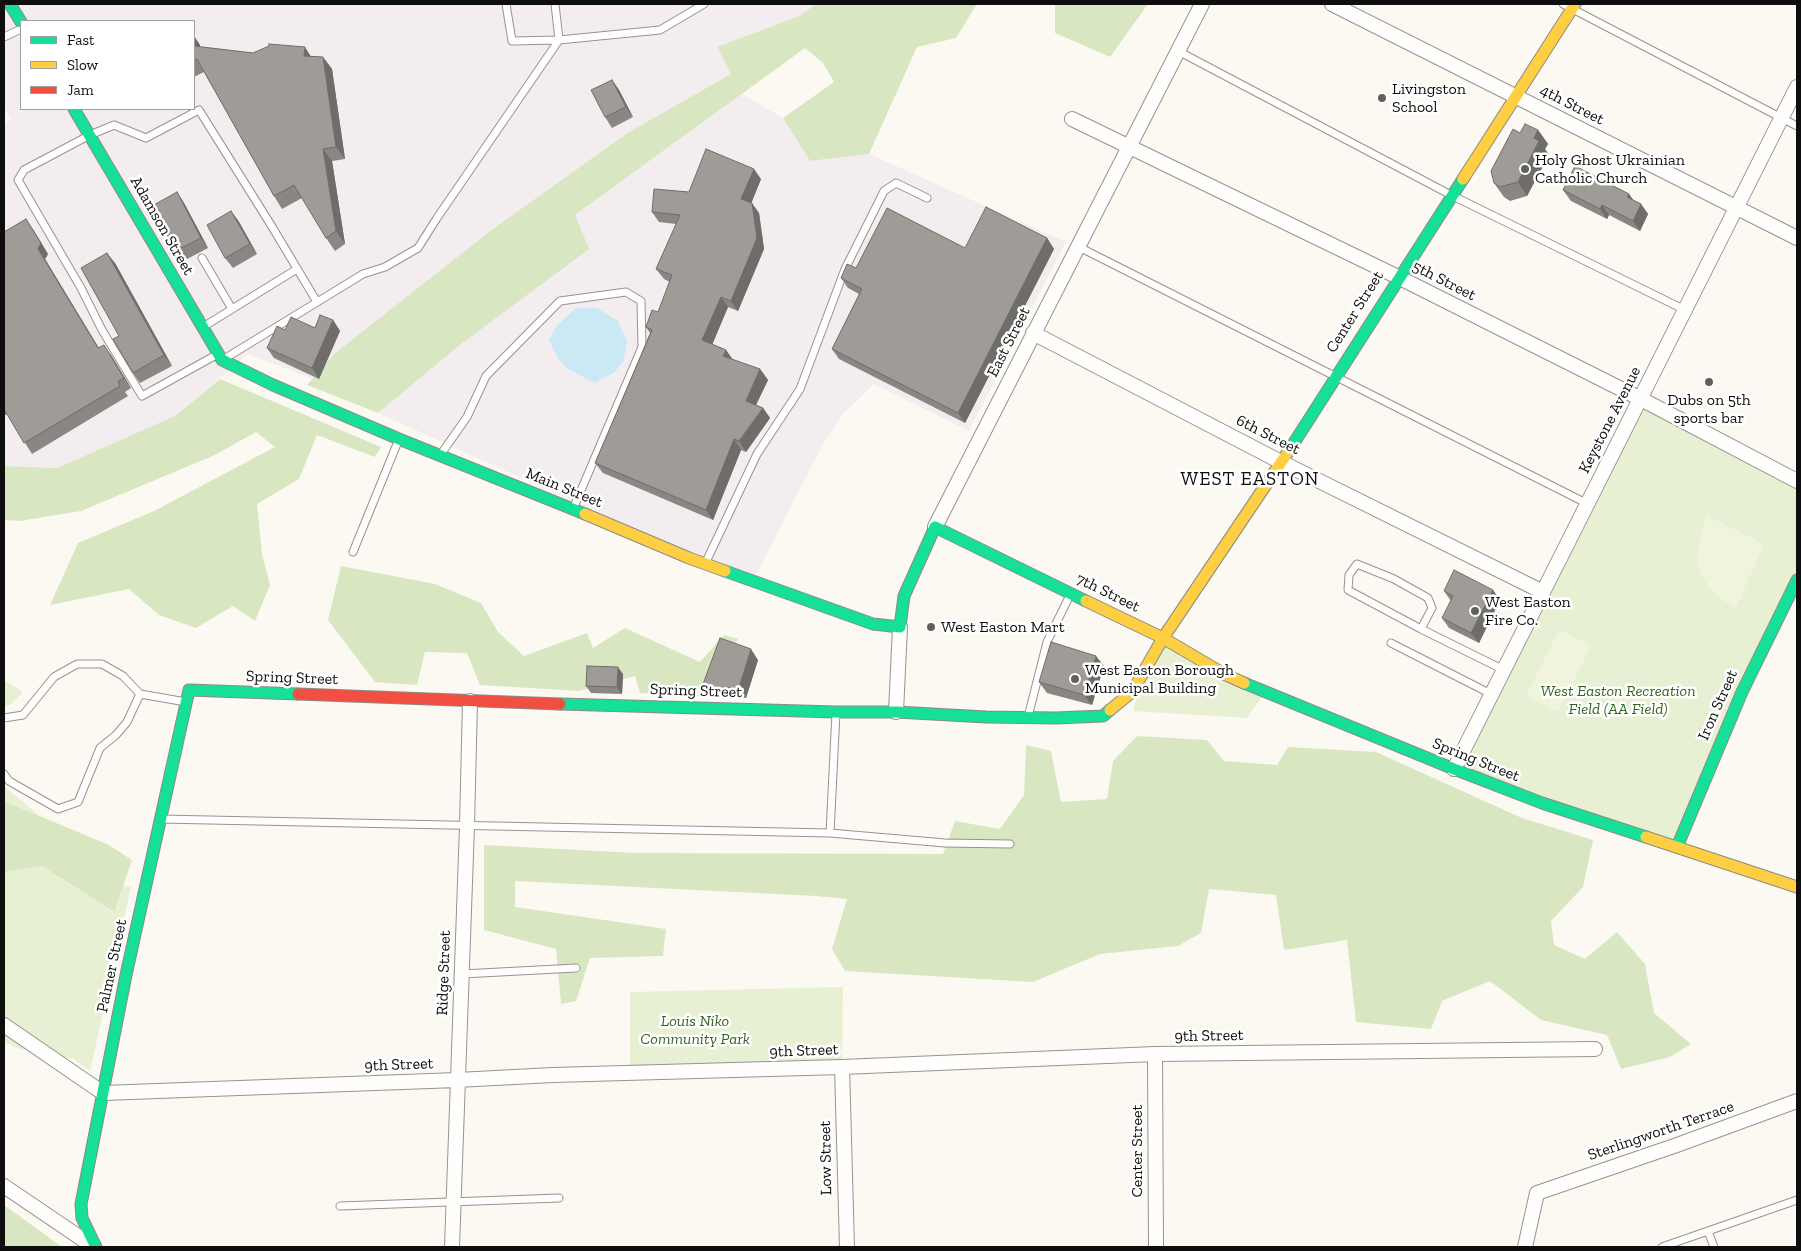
<!DOCTYPE html>
<style>
body{margin:0}
#map{position:relative;width:1801px;height:1251px;overflow:hidden;background:#fcf9f2;font-family:"Zilla Slab",serif}
canvas{display:block}
.frame{position:absolute;inset:0;border:5px solid #0e0e0e;pointer-events:none}
.legend{position:absolute;left:20px;top:20px;width:175px;height:90px;box-sizing:border-box;background:#fff;border:1px solid #9f9f9f;margin:0;padding:6px 9px;list-style:none;font-size:15px;color:#0e0e0e}
.legend li{display:flex;align-items:center;gap:10px;height:25px}
.legend b{width:25px;border:1px solid #9f9f9f}
</style>
<div id="map">
<canvas width="1801" height="1251"></canvas>
<div class="frame"></div>
<ul class="legend">
<li><b style="height:6px;background:#16e098"></b>Fast</li>
<li><b style="height:6px;background:#ffcf43"></b>Slow</li>
<li><b style="height:6px;background:#f24e42"></b>Jam</li>
</ul>
</div>
<script>
const ctx = document.querySelector('canvas').getContext('2d');
ctx.lineJoin = 'round';
function paint(path, color) {
  ctx.fillStyle = color;
  ctx.fill(path, 'evenodd');
}
function poly(rows) {
  const path = new Path2D();
  for (const r of rows) {
    path.moveTo(r[0], r[1]);
    for (let i = 2; i < r.length; i += 2) path.lineTo(r[i], r[i + 1]);
  }
  return path;
}
function stroke(path, color, width, dash) {
  ctx.strokeStyle = color;
  ctx.lineWidth = width;
  ctx.lineCap = dash ? 'butt' : 'round';
  ctx.setLineDash(dash || []);
  ctx.stroke(path);
}
function drawText(font, color, halo, rows, align = 'center') {
  ctx.font = font + ' "Zilla Slab",serif';
  ctx.lineWidth = 5;
  ctx.setLineDash([]);
  ctx.textBaseline = 'middle';
  ctx.strokeStyle = halo;
  ctx.fillStyle = color;
  for (const [text, x, y, turn = 0] of rows) {
    ctx.save();
    ctx.translate(x, y);
    ctx.rotate((+turn || 0) * Math.PI / 180);
    ctx.textAlign = isNaN(turn) ? turn : align;
    if (halo) ctx.strokeText(text, 0, 0);
    ctx.fillText(text, 0, 0);
    ctx.restore();
  }
}
paint(poly([
 [4,4,816,4,799,16,717,47,731,74,629,132,334,354,313,379,248,354,175,416,57,468,4,466,4,124,11,119,4,109],
 [21,21,194,21,194,109,21,109],
 [742,94,783,118,810,161,869,154,1066,242,969,431,874,384,842,415,822,446,752,583,378,413,461,344,575,215]
]), '#f3edef');
paint(poly([
 [1641,399,1797,481,1797,585,1677,847,1454,769],
 [1163,638,1265,693,1247,718,1133,711,1144,671],
 [4,680,23,692,10,705,4,706],
 [4,786,39,815,4,801],
 [42,866,113,912,123,885,131,887,90,1071,73,1059,17,1048,4,1042,4,872],
 [843,987,842,1067,630,1073,630,992]
]), '#e7f0d3');
paint(poly([
 [816,4,977,4,956,38,917,47,869,154,810,161,783,118,834,82,823,63,805,48,575,215,589,249,461,344,378,413,307,385,334,354,493,229,629,132,731,74,717,47,799,16],
 [1042,4,1148,4,1110,57,1055,33,1055,5],
 [220,379,381,447,375,457,317,435,299,479,257,504,262,554,270,585,255,621,233,606,196,628,159,615,129,589,50,605,78,543,154,511,275,447,256,432,215,455,81,511,20,521,4,520,4,466,57,468,175,416],
 [341,566,435,584,481,603,498,632,524,656,587,633,593,648,625,628,700,662,724,635,738,639,703,697,640,693,635,676,579,691,480,685,467,653,425,652,417,685,375,682,328,620],
 [1137,736,1207,740,1224,761,1277,765,1288,747,1376,752,1522,818,1593,840,1583,887,1551,921,1554,945,1585,959,1617,932,1645,964,1654,1013,1691,1044,1670,1057,1621,1069,1607,1035,1541,1020,1490,981,1442,1001,1431,1029,1356,1022,1347,940,1284,950,1276,895,1209,889,1201,933,1178,946,1100,954,1033,982,845,971,832,949,847,899,816,896,515,881,515,907,666,929,663,956,590,958,576,1001,561,1004,556,949,484,930,484,845,636,853,943,854,955,821,1000,829,1024,795,1026,745,1051,751,1061,802,1107,799,1113,761],
 [4,801,109,845,132,860,114,912,42,866,4,872],
 [4,1205,62,1247,4,1247]
]), '#d8e7c1');
paint(poly([
 [1707,516,1764,544,1736,608,1723,600,1710,588,1701,575,1697,560,1702,531],
 [1559,630,1592,645,1558,712,1526,696]
]), '#f0f4dd');
paint(poly([
 [576,308,597,308,618,321,627,341,624,360,615,372,595,383,566,368,557,357,549,340,555,328]
]), '#cae9f4');
const lane = poly([
 [506,4,512,41,559,40,660,30,704,4],
 [1563,4,1797,126],
 [4,37,21,29],
 [1178,51,1451,195,1685,310],
 [1077,246,1588,504],
 [202,258,232,309],
 [203,327,297,269],
 [218,354,142,396,102,330,81,288,18,180,24,170,90,135,114,125,146,138,199,110,271,225,317,302],
 [224,359,363,274,385,267,418,248,437,218,559,40,555,4],
 [441,454,467,417,486,376,560,301,626,292,641,301,642,347,573,509],
 [353,552,399,439],
 [705,564,757,454,800,389,845,269,884,191,896,183,927,198],
 [1421,629,1432,608,1428,598,1394,579,1357,564,1349,575,1348,590,1421,629,1504,670],
 [1391,643,1491,694],
 [1028,717,1047,642,1071,593],
 [4,718,23,715,54,677,77,664,102,664,123,676,140,694,186,702],
 [4,774,9,781,58,809,78,802,100,748,116,735,127,722,140,694],
 [161,819,830,833,945,843,1010,844],
 [830,833,836,713],
 [462,974,576,968],
 [340,1206,559,1198],
 [1708,1231,1714,1247],
 [1662,1247,1797,1200]
]);
const street = poly([
 [1332,4,1797,238],
 [1072,119,1398,277,1641,399,1797,481],
 [1033,333,1281,462,1543,592],
 [935,527,1202,4],
 [896,712,900,627],
 [1454,769,1797,87],
 [4,1025,103,1093,457,1080,553,1075,842,1067,1155,1054,1595,1049],
 [1155,1054,1156,1247],
 [842,1067,847,1247],
 [4,1186,94,1247],
 [452,1247,467,826,470,701],
 [1525,1247,1537,1193,1677,1145,1797,1101]
]);
const fast = poly([
 [10,4,21,22],
 [74,109,222,360,273,385,399,439,585,514],
 [1290,449,1463,179],
 [725,571,873,624,900,627,904,596,935,527,1086,601],
 [1244,683,1454,769,1542,803,1646,837],
 [560,704,836,712,896,712,986,717,1056,718,1103,716,1110,710],
 [1677,847,1742,692,1797,580],
 [96,1247,82,1218,81,1204,126,975,189,690,298,694]
]);
const slow = poly([
 [1463,179,1575,4],
 [585,514,689,558,725,571],
 [1086,601,1163,638,1224,674,1244,683],
 [1110,710,1132,692,1163,638,1290,449],
 [1646,837,1797,887]
]);
const jam = poly([
 [298,694,560,704]
]);
stroke(lane, '#959491', 9);
stroke(street, '#959491', 16);
stroke(fast, '#8c8a87', 13);
stroke(slow, '#8c8a87', 13);
stroke(jam, '#8c8a87', 13);
stroke(lane, '#fffefd', 7);
stroke(street, '#fffefd', 14);
stroke(fast, '#16e098', 11);
stroke(slow, '#ffcf43', 11);
stroke(jam, '#f24e42', 11);
paint(poly([
 [194,36,200,45,200,47,253,53,323,57,332,69,345,159,332,161,345,244,335,251,326,238,302,198,282,209,274,196,204,72,194,77],
 [612,80,619,90,633,117,612,128,605,117],
 [1538,130,1548,144,1545,149,1549,155,1527,196,1510,201,1504,197,1494,183,1520,133],
 [761,179,751,203,759,213,764,249,738,311,728,307,712,344,726,350,733,360,760,369,768,380,756,405,763,408,770,418,746,452,741,450,713,520,603,473,595,463,650,333,646,327,658,312,670,282,664,279,656,269,676,224,659,222,652,212],
 [1563,190,1629,194,1633,200,1641,204,1648,214,1640,231,1609,215,1607,219,1571,201],
 [177,192,184,203,208,248,187,259,181,252,178,253,171,242],
 [231,211,239,222,257,254,233,268,225,258],
 [33,229,48,254,45,259,99,348,111,355,131,388,125,392,128,396,32,454,7,414,4,416,4,232],
 [1047,238,1054,249,965,423,839,359,832,349,859,294,848,288,841,278,856,268,965,248],
 [115,263,172,366,140,383,133,373,119,336],
 [333,320,340,331,319,379,274,358,267,348,285,330,315,328],
 [1493,590,1500,600,1479,643,1449,628,1442,618,1451,601,1444,591],
 [758,660,746,698,710,697,702,687],
 [1104,666,1092,705,1047,693,1039,682],
 [623,674,622,694,591,693,586,686]
]), '#898683');
paint(poly([
 [194,36,200,45,199,58,194,50],
 [305,47,313,60,304,56],
 [323,57,332,69,345,159,336,147],
 [612,80,619,90,633,117,626,107],
 [1538,130,1548,144,1545,149,1549,155,1527,196,1518,182,1534,138],
 [323,149,332,161,345,244,336,231],
 [754,169,761,179,749,209,741,199],
 [177,192,184,203,208,248,201,238],
 [1629,194,1636,204,1627,197],
 [752,203,759,213,764,249,738,311,731,301],
 [1641,204,1648,214,1640,231,1633,221],
 [1602,205,1609,215,1607,219,1600,209],
 [231,211,239,222,257,254,250,244],
 [26,219,48,254,45,259,105,359,98,348,38,249],
 [1047,238,1054,249,965,423,958,413],
 [107,253,115,263,172,366,164,355],
 [721,297,728,307,710,350,702,340],
 [333,320,340,331,319,379,312,368],
 [104,345,111,355,131,388,124,378],
 [726,350,733,360,723,356],
 [760,369,768,380,753,411,746,401],
 [763,408,770,418,746,452,739,441],
 [734,439,741,450,713,520,706,510],
 [1493,590,1500,600,1479,643,1471,633],
 [751,649,758,660,746,698,739,688],
 [1096,656,1104,666,1092,705,1084,695],
 [618,667,623,674,622,694,617,687]
]), '#6f6d6a');
const building = poly([
 [269,44,305,47,304,56,323,57,336,147,323,149,336,231,326,238,294,185,274,196,197,59,194,60,194,46,253,53,269,46,269,44],
 [612,80,626,107,605,117,591,90,612,80],
 [1525,124,1538,130,1534,138,1539,141,1518,182,1500,187,1494,183,1491,171,1513,129,1520,133,1525,124],
 [706,149,754,169,741,199,752,203,757,238,731,301,721,297,702,340,726,350,723,356,760,369,746,401,763,408,739,441,734,439,706,510,595,463,652,330,646,327,652,310,658,312,672,275,656,269,680,215,652,212,654,189,689,192,706,149],
 [1575,166,1629,194,1627,197,1641,204,1633,221,1602,205,1600,209,1563,190,1575,166],
 [177,192,201,238,179,249,175,241,171,242,152,206,177,192],
 [986,207,1047,238,958,413,832,349,862,289,841,278,847,264,856,268,887,208,965,248,986,207],
 [231,211,250,244,225,258,207,225,231,211],
 [26,219,41,243,38,249,98,348,104,345,124,378,118,381,120,386,24,443,4,409,4,232,26,219],
 [107,253,164,355,133,373,113,339,119,336,81,268,107,253],
 [320,315,333,320,312,368,267,348,277,326,285,330,291,317,315,328,320,315],
 [1454,570,1493,590,1471,633,1442,618,1453,596,1444,591,1454,570],
 [720,638,751,649,739,688,702,687,720,638],
 [1051,642,1096,656,1084,695,1039,682,1051,642],
 [587,666,618,667,617,687,586,686,587,666]
]);
paint(building, '#9f9c98');
stroke(building, '#6f6d6a', 1);
for (const [x, y, r, color] of [
 [1382,98,5,"#61605e"],
 [1525,169,5,"#61605e"],
 [1709,382,5,"#61605e"],
 [1475,611,5,"#61605e"],
 [931,627,5,"#61605e"],
 [1075,679,5,"#61605e"]
]) {
  const dot = new Path2D();
  dot.arc(x, y, r, 0, 2 * Math.PI);
  ctx.fillStyle = color;
  ctx.fill(dot);
  stroke(dot, '#fff', 2);
}
drawText('16px', '#0e0e0e', '#fff', [
 ["Livingston",1392,89],
 ["School",1392,107],
 ["Holy Ghost Ukrainian",1535,160],
 ["Catholic Church",1535,178],
 ["Dubs on 5th",1709,400,"center"],
 ["sports bar",1709,418,"center"],
 ["West Easton",1485,602],
 ["Fire Co.",1485,620],
 ["West Easton Mart",941,627],
 ["West Easton Borough",1085,670],
 ["Municipal Building",1085,688]
], 'left');
drawText('16px', '#0e0e0e', '#fff', [
 ["4th Street",1572,105,27],
 ["Adamson Street",162,226,60],
 ["5th Street",1444,281,27],
 ["Center Street",1355,312,-58],
 ["East Street",1009,342,-63],
 ["Keystone Avenue",1610,420,-63],
 ["6th Street",1268,435,27],
 ["Main Street",564,488,22],
 ["7th Street",1108,593,26],
 ["Spring Street",292,678,2],
 ["Spring Street",696,691,2],
 ["Iron Street",1718,705,-66],
 ["Spring Street",1476,760,22],
 ["Palmer Street",112,966,-78],
 ["Ridge Street",444,973,-88],
 ["9th Street",1209,1036,-1],
 ["9th Street",804,1051,-2],
 ["9th Street",399,1065,-2],
 ["Sterlingworth Terrace",1661,1131,-19],
 ["Center Street",1137,1151,-90],
 ["Low Street",826,1158,-91]
]);
drawText('italic 16px', '#32651f', '#fff', [
 ["West Easton Recreation",1618,691],
 ["Field (AA Field)",1618,709],
 ["Louis Niko",695,1021],
 ["Community Park",695,1039]
]);
ctx.letterSpacing = '1px';
drawText('19px', '#0e0e0e', '#fff', [
 ["WEST EASTON",1250,480]
]);
ctx.letterSpacing = '0px';
</script>
